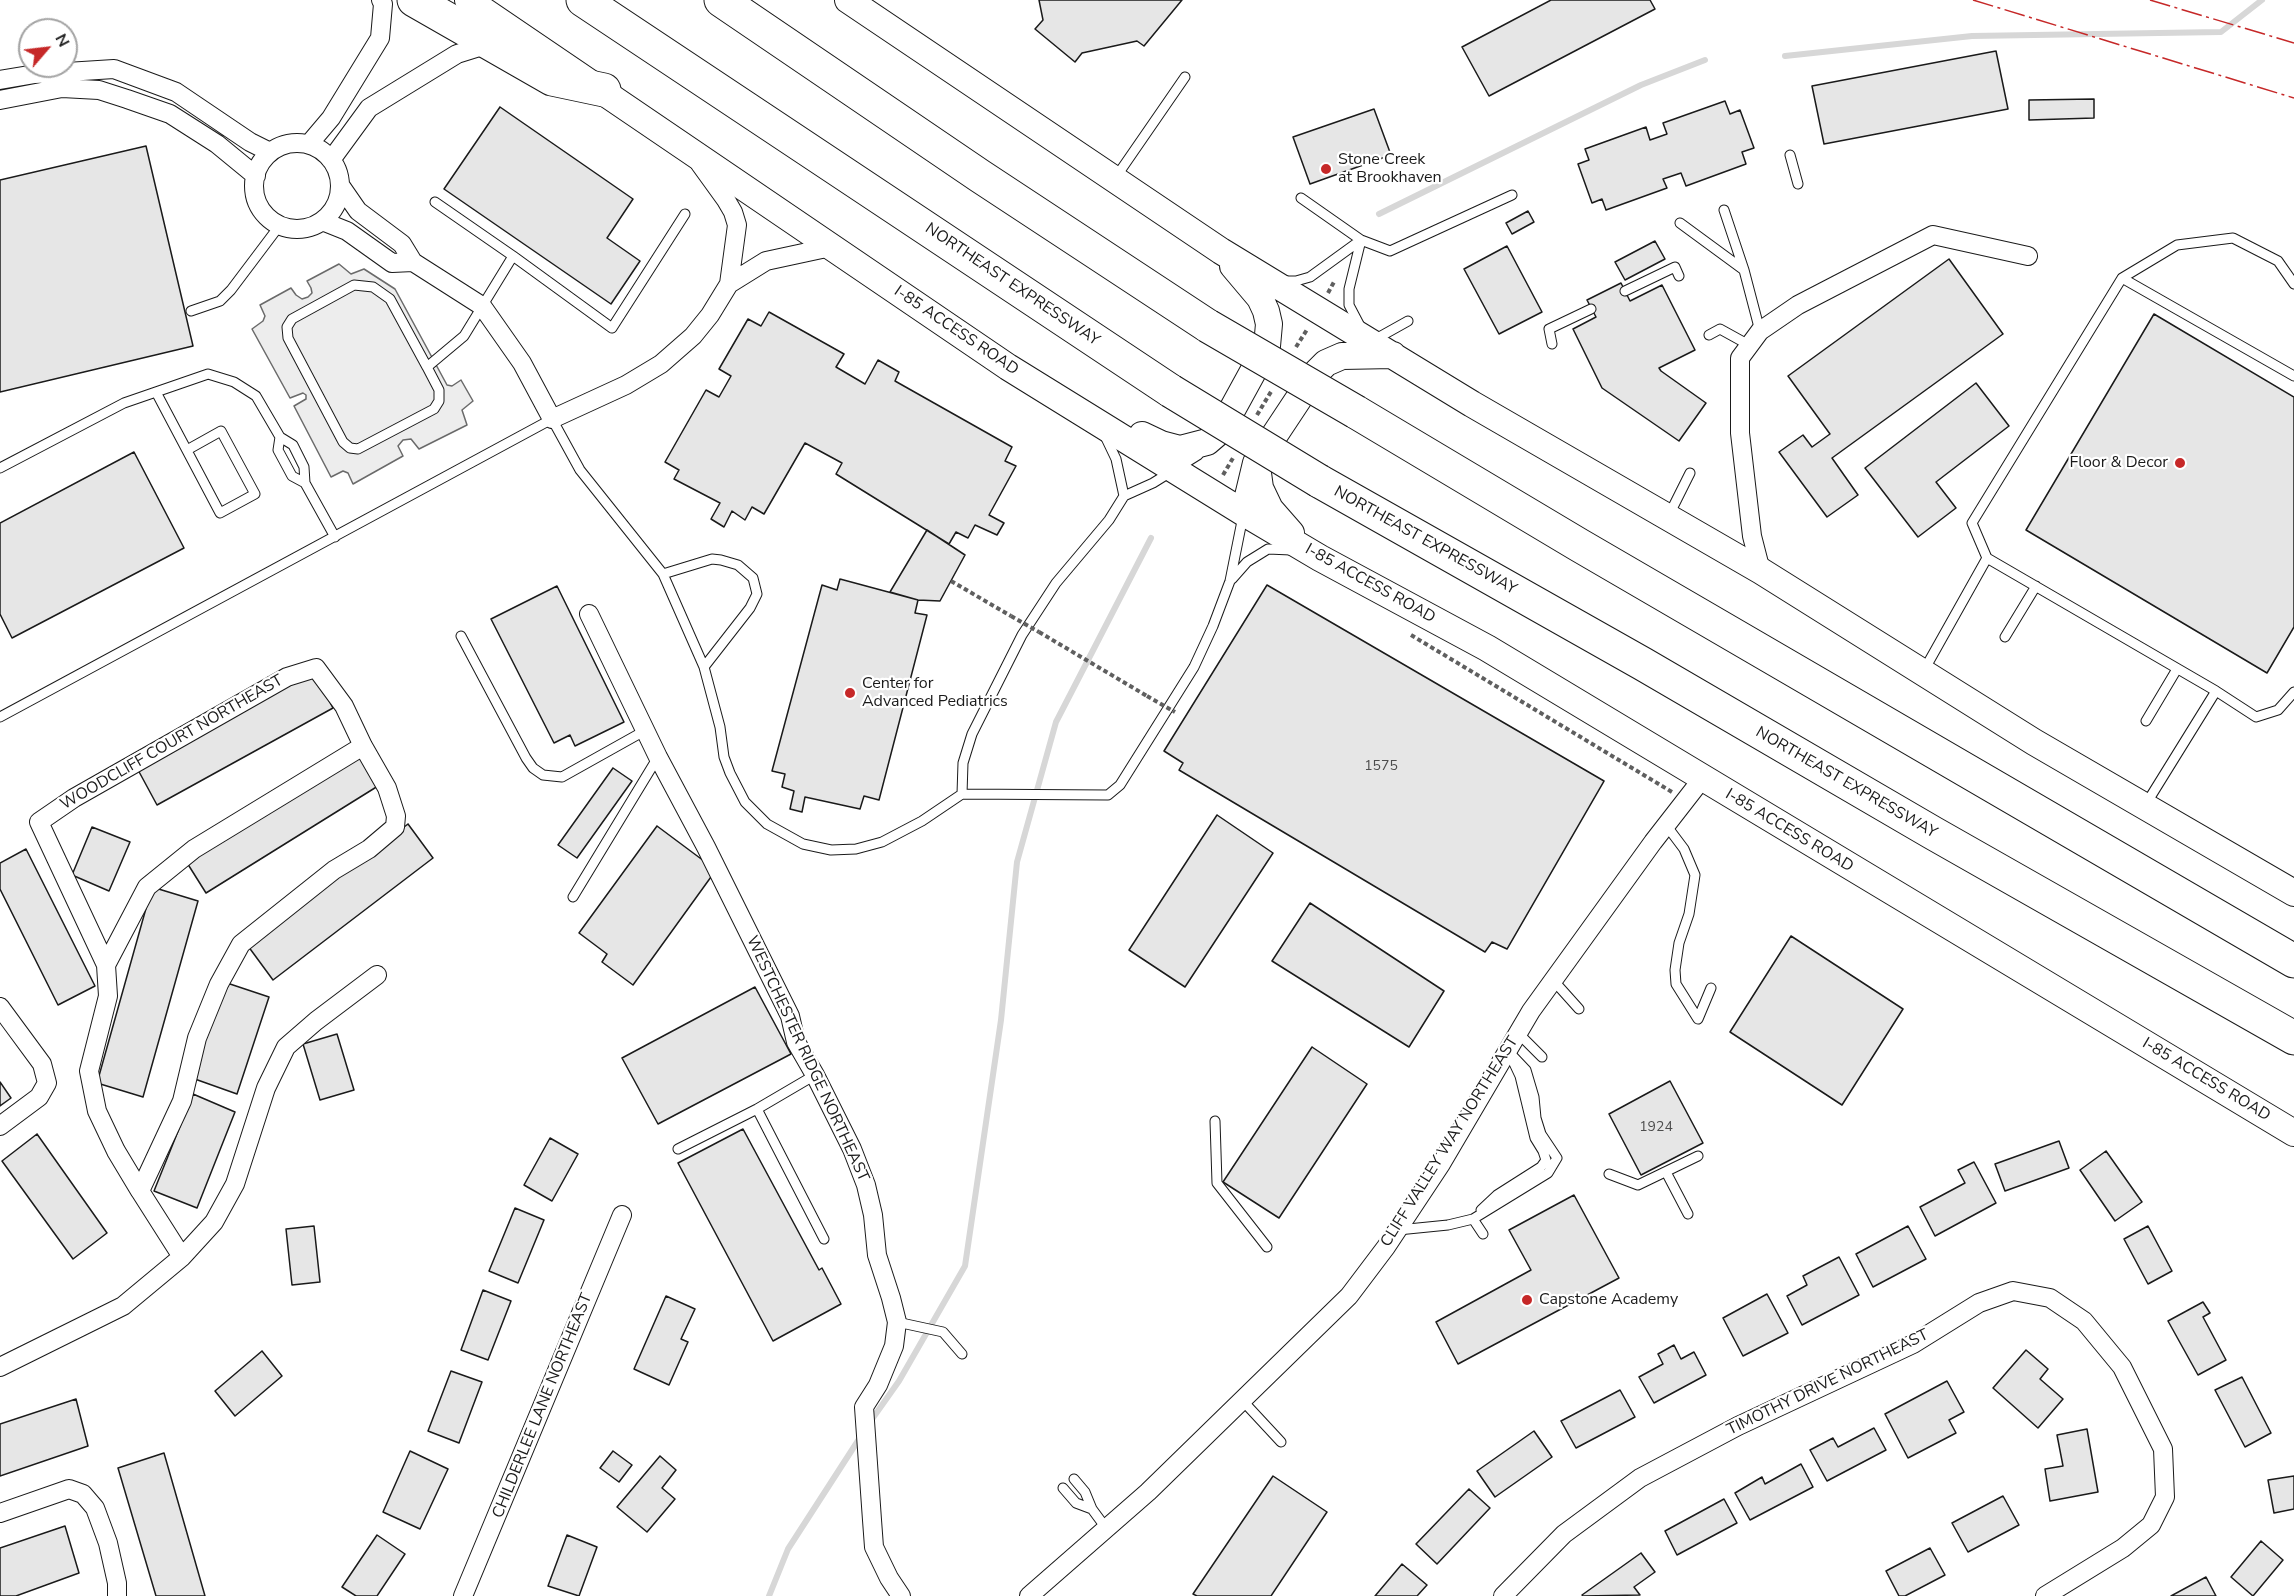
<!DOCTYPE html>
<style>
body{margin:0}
#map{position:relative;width:2294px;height:1596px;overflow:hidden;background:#fff;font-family:"Nunito Sans",sans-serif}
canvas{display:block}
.north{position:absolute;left:18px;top:18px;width:60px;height:60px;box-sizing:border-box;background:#fff;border:2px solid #a3a3a3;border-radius:50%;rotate:62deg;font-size:16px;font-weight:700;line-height:24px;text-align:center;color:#1a1a1a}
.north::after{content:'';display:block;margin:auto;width:21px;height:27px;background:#c62828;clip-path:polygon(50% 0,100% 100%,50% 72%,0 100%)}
</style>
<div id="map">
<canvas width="2294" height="1596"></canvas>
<div class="north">N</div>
</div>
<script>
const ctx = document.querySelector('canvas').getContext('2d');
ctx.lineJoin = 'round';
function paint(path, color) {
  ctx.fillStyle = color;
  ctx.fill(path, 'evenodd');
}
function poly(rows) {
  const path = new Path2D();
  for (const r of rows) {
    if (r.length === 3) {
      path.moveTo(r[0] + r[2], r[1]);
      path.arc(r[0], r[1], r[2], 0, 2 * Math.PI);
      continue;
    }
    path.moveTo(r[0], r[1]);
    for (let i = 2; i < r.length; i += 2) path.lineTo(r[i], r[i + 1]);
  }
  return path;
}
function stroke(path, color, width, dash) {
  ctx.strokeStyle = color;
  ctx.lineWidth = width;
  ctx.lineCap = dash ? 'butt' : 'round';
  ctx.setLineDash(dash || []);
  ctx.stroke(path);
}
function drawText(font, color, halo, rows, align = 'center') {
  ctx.font = font + ' "Nunito Sans",sans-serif';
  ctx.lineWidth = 4.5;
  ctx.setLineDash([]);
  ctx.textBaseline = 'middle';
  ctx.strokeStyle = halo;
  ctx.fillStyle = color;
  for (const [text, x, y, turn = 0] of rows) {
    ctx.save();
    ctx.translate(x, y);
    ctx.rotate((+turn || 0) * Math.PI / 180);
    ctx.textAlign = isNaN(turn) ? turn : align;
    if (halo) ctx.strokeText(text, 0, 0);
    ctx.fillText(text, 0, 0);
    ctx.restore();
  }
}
const built = poly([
 [339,264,351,274,364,269,395,289,447,385,452,386,461,380,473,401,462,410,467,425,419,449,411,439,403,440,398,446,403,456,353,484,348,473,343,471,331,477,294,406,306,399,306,395,303,393,290,398,252,329,263,321,265,316,260,305,291,288,296,295,302,299,308,297,312,293,311,288,307,281,339,264]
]);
paint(built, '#ededed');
stroke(built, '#6a6a6a', 1.5);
stroke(poly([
 [1785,56,1972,36,2221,32,2262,0],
 [1379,214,1641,85,1705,60],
 [870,1422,899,1381,965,1266,1001,1020,1017,862,1056,722,1151,538],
 [769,1596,788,1549,861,1436]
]), '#d7d7d7', 6);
const building = poly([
 [1039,0,1182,0,1144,46,1137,41,1082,53,1075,62,1035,29,1043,20,1039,0],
 [1551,0,1650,0,1655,9,1489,96,1462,47,1551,0],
 [1996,51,2008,109,1824,144,1812,86,1996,51],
 [2094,99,2094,118,2029,120,2029,100,2094,99],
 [1725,101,1730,114,1740,110,1754,148,1742,152,1746,164,1686,186,1681,173,1663,179,1667,188,1606,210,1602,199,1592,203,1578,164,1589,160,1585,149,1646,127,1650,140,1667,134,1663,123,1725,101],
 [500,107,633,199,607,238,640,261,611,304,444,189,500,107],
 [1374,109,1391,155,1310,184,1293,137,1374,109],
 [146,146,193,346,0,392,0,180,146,146],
 [1528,211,1534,222,1512,234,1506,223,1528,211],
 [1655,241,1665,259,1625,280,1615,262,1655,241],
 [1507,246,1542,312,1499,334,1464,269,1507,246],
 [1949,259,2003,334,1832,458,1858,495,1827,517,1779,452,1803,435,1812,447,1830,434,1788,376,1949,259],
 [1621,283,1630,301,1662,285,1695,350,1659,368,1661,371,1706,403,1679,441,1602,388,1573,329,1596,317,1587,300,1621,283],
 [769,312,844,354,836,367,865,384,878,360,899,372,895,381,1012,447,1005,461,1016,466,989,515,1004,523,997,535,975,525,968,538,956,532,949,544,836,474,842,463,805,443,764,514,752,507,745,520,732,511,724,527,711,519,720,503,674,479,679,470,665,462,706,390,719,397,731,376,719,369,748,319,761,326,769,312],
 [2154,314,2294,397,2294,627,2267,673,2026,530,2154,314],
 [1976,383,2009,426,1936,482,1956,508,1918,537,1865,468,1976,383],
 [134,452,184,548,12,638,0,614,0,523,134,452],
 [927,530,965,555,940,601,918,600,890,592,927,530],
 [840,579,918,600,915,613,927,615,879,800,864,796,860,809,805,797,802,812,790,809,794,791,782,787,785,774,772,771,822,585,837,590,840,579],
 [1267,585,1604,781,1507,949,1492,942,1485,952,1179,770,1183,763,1164,751,1267,585],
 [557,586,624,722,575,746,570,735,554,743,491,619,557,586],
 [313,671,333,708,157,805,137,768,313,671],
 [356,751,378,786,206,893,184,858,356,751],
 [613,768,632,781,577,858,558,845,613,768],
 [1217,815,1273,853,1185,987,1129,950,1217,815],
 [408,824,433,858,273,980,248,946,408,824],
 [657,826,716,870,633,985,602,962,607,954,579,933,657,826],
 [92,827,130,842,109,891,72,875,92,827],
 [26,849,95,986,58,1005,0,889,0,863,26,849],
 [152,887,198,901,143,1097,97,1083,152,887],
 [1310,903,1444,991,1409,1047,1272,961,1310,903],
 [1791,936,1903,1009,1842,1105,1730,1032,1791,936],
 [224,982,269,997,237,1094,192,1078,224,982],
 [755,987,791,1054,658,1124,622,1058,755,987],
 [337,1034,354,1090,320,1100,303,1044,337,1034],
 [1312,1047,1367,1084,1279,1218,1223,1182,1312,1047],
 [1670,1081,1703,1143,1641,1175,1609,1114,1670,1081],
 [0,1082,11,1098,0,1106,0,1082],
 [193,1094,235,1112,197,1208,154,1191,193,1094],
 [743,1129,819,1270,822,1268,841,1304,773,1341,678,1163,743,1129],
 [37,1134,107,1233,73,1259,2,1161,37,1134],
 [550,1138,578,1154,552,1201,524,1185,550,1138],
 [2059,1141,2069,1168,2005,1191,1995,1164,2059,1141],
 [2106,1151,2142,1202,2115,1221,2080,1170,2106,1151],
 [1974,1162,1996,1203,1935,1236,1920,1207,1965,1183,1958,1170,1974,1162],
 [1574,1195,1619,1278,1458,1364,1436,1322,1531,1270,1509,1230,1574,1195],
 [515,1208,544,1220,518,1283,489,1271,515,1208],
 [314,1226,320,1282,292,1285,286,1229,314,1226],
 [1908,1226,1926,1259,1873,1287,1856,1254,1908,1226],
 [2148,1226,2172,1271,2148,1284,2124,1239,2148,1226],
 [1839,1257,1859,1295,1802,1325,1787,1296,1807,1285,1803,1276,1839,1257],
 [483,1290,511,1301,488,1360,461,1350,483,1290],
 [1767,1294,1788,1333,1743,1356,1723,1318,1767,1294],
 [666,1296,695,1309,681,1339,688,1342,669,1385,634,1369,666,1296],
 [2203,1302,2210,1313,2203,1317,2226,1360,2198,1375,2168,1321,2203,1302],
 [1674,1345,1681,1359,1694,1352,1706,1375,1654,1403,1639,1377,1663,1364,1658,1354,1674,1345],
 [2026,1350,2048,1369,2040,1379,2063,1399,2038,1428,1993,1388,2026,1350],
 [262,1351,282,1376,235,1416,215,1391,262,1351],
 [451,1371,482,1382,459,1443,428,1431,451,1371],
 [2242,1377,2271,1433,2245,1447,2215,1390,2242,1377],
 [1947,1381,1964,1412,1949,1420,1956,1433,1908,1458,1885,1414,1947,1381],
 [1620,1390,1635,1417,1576,1448,1561,1421,1620,1390],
 [76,1399,88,1446,0,1476,0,1424,76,1399],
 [1874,1428,1886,1450,1827,1481,1810,1450,1833,1438,1838,1447,1874,1428],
 [2087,1429,2098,1492,2050,1501,2045,1469,2063,1466,2057,1435,2087,1429],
 [1534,1431,1552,1457,1495,1497,1477,1471,1534,1431],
 [410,1451,448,1469,420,1529,383,1512,410,1451],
 [613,1451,632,1465,619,1482,600,1468,613,1451],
 [164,1453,205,1596,156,1596,118,1468,164,1453],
 [660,1456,676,1470,662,1488,675,1499,647,1532,617,1507,660,1456],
 [1801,1464,1813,1487,1750,1520,1735,1493,1762,1477,1765,1484,1801,1464],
 [1273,1476,1327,1512,1271,1596,1197,1596,1193,1594,1273,1476],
 [2294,1476,2294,1509,2274,1513,2268,1480,2294,1476],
 [1469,1489,1490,1508,1437,1564,1416,1544,1469,1489],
 [2003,1496,2019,1525,1968,1552,1952,1523,2003,1496],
 [1724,1499,1737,1523,1677,1555,1665,1531,1724,1499],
 [65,1526,79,1573,16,1596,0,1596,0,1548,65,1526],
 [377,1535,405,1554,377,1596,356,1596,342,1587,377,1535],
 [567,1535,597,1547,579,1596,548,1586,567,1535],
 [2261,1541,2283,1560,2253,1596,2231,1577,2261,1541],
 [1930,1548,1945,1575,1905,1596,1899,1596,1886,1571,1930,1548],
 [1641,1553,1655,1572,1634,1587,1640,1595,1583,1596,1582,1595,1641,1553],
 [1402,1564,1427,1585,1417,1596,1375,1596,1402,1564],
 [2206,1577,2216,1596,2171,1596,2206,1577]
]);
paint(building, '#e6e6e6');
stroke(building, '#1a1a1a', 1.5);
const lane = poly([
 [1790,155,1798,184],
 [1116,177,1185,77],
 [1301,198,1361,240,1390,251,1512,195],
 [435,202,513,256,612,328,685,214],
 [1724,210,1744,270,1760,331],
 [1680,223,1744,270],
 [2122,278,2294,376],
 [1283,281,1296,281,1310,277,1361,240],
 [1625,291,1675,267,1679,276],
 [191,311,220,301,231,290,280,225],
 [1360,326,1349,305,1349,289,1361,240],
 [1709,335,1720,329,1749,345],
 [1374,340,1408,321],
 [1552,344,1549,329,1591,309],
 [427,367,439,390,439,401,434,409,358,449,350,448,343,442,288,338,287,327,292,319,354,285,373,287,390,299,427,367,464,336,513,256],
 [156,392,220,513,255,494,221,431,187,450],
 [1105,436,1116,459,1124,496],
 [280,437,278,450,292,476,305,483],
 [0,468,124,403,208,374,234,382,256,396,280,437,293,445,304,467,305,483,335,537],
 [1669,515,1690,473],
 [1987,558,1972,523,2122,278,2177,245,2233,238,2278,261,2294,284],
 [663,574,712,559,721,560,738,565,753,578,757,594,750,608,704,667],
 [1232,579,1247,562,1268,549,1291,550],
 [461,636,526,758,533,768,543,775,562,777,646,730],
 [2005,637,2036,586],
 [1923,672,1987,558,2216,691,2146,804],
 [2216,691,2256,717,2278,710,2294,692],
 [0,717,552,419,580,470,663,574,704,667,720,727,724,757,730,773,745,802,767,824,803,844,831,850,856,849,882,842,922,821,962,794,963,763,972,734,1022,635,1056,583,1109,520,1124,496,1153,483,1198,455,1200,452],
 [2146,721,2177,669],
 [962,794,1108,795,1120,785,1194,667,1213,626,1230,581,1243,516],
 [1666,825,1684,849,1695,875,1689,914,1679,943,1675,970,1676,984,1698,1019],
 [573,897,658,757],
 [1553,980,1579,1009],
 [1698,1019,1711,988],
 [1518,1033,1542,1057],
 [757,1109,824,1239],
 [1215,1121,1217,1183,1267,1247],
 [678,1149,757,1109,815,1075],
 [1666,1172,1688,1214],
 [1609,1174,1638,1185,1698,1156],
 [1481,1210,1497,1195,1541,1167,1546,1160,1543,1151,1535,1138,1520,1076,1512,1059],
 [1473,1219,1483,1234],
 [1398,1230,1448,1225,1473,1219,1548,1173,1557,1158,1541,1134,1536,1118,1534,1097,1526,1070,1508,1051],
 [897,1322,943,1332,962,1354],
 [1242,1400,1281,1442],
 [1074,1479,1085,1492,1092,1509,1106,1528],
 [1063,1488,1076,1503,1092,1509]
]);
const street = poly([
 [0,80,35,74,114,69,176,92,250,142,270,152],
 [0,100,62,88,99,90,127,99,170,114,217,144,256,176],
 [297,186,43],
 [309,144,331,118,380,38,383,4,381,0],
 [331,160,369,108,457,54,489,44],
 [340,185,358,211,402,244,413,262,482,306,522,363,552,419,626,385,661,364,693,336,710,315,729,284,737,225,733,212,726,200,700,164],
 [322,221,347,231,392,263,413,262],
 [729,284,766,261,831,247],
 [1761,571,1752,536,1740,433,1740,358,1760,331,1798,305,1933,235,2028,256],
 [589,614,658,757,706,847,790,1016,796,1042,815,1075,852,1149,866,1185,873,1215,877,1255,891,1298,897,1322,894,1346,878,1385,864,1407,872,1520,874,1547,889,1578,901,1596],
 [106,965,147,887,194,849,363,746],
 [0,1007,42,1064,47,1083,39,1097,0,1126],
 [140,1191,116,1151,97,1111,89,1071,108,996,106,965,39,822,74,798,287,677,316,668,344,706,363,746,387,788,396,816,395,827,369,849,334,870,241,944,219,984,197,1038,182,1101,140,1191,182,1257],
 [0,1367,123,1306,182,1257,214,1222,235,1184,266,1088,286,1047,316,1021,377,975],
 [0,1513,69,1489,83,1494,95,1508,108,1543,117,1583,117,1596],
 [463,1596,622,1215],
 [1029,1596,1148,1492,1349,1296,1386,1247,1441,1164,1531,1011,1653,842,1702,779],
 [1503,1596,1564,1534,1640,1478,1738,1426,1913,1344,1979,1303,2013,1291,2050,1298,2084,1321,2122,1367,2163,1449,2165,1497,2151,1525,2123,1548,2045,1596]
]);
const secondary = poly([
 [468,0,1008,367,1244,513,1320,558,1487,648,2294,1133],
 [848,0,1221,251,1472,404,1761,571,2034,742,2294,893],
 [1142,435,1161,444,1180,449,1207,442,1221,430,1267,346,1269,324,1266,311,1260,298,1233,266],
 [1257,466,1260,488,1270,509,1291,533],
 [1244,513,1256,463,1315,374,1326,363,1342,356,1393,355]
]);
const highway = poly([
 [414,0,552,79,604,90],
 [583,0,1171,391],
 [721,0,980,176,1208,326],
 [1356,412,1579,545,2294,961],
 [1319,481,1643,664,1933,833,2294,1038]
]);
stroke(lane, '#1a1a1a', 11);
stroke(street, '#1a1a1a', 20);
stroke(secondary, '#1a1a1a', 28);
stroke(highway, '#1a1a1a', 35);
stroke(poly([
 [1328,293,1335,280],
 [1296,347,1308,328],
 [1257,415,1272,390],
 [1223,475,1233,458],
 [951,581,1011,616],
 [1039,632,1147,696],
 [1411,635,1672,792]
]), '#5f5f5f', 4, [4.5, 3]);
stroke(lane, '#fff', 9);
stroke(street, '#fff', 18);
stroke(secondary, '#fff', 26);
stroke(highway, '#fff', 33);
const highwayBridge = poly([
 [1208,326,1356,412],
 [1171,391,1319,481]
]);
stroke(highwayBridge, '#1a1a1a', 35, []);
stroke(poly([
 [1011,616,1039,632],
 [1147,696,1175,712]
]), '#5f5f5f', 4, [4.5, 3]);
stroke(highwayBridge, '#fff', 33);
stroke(poly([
 [1973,0,2294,98],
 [2150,0,2294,43]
]), '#c62828', 1.5, [21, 4.5, 3, 4.5]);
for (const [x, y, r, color] of [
 [1326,169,6,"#c62828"],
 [2180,463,6,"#c62828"],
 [850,693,6,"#c62828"],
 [1527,1300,6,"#c62828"]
]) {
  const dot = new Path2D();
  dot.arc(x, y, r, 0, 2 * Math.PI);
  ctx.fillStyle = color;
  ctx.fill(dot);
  stroke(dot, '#fff', 2);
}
drawText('14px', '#4d4d4d', null, [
 ["1575",1381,767],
 ["1924",1656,1128]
]);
drawText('16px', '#1a1a1a', '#fff', [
 ["Stone Creek",1338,160],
 ["at Brookhaven",1338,178],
 ["Floor & Decor",2168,463,"right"],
 ["Center for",862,684],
 ["Advanced Pediatrics",862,702],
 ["Capstone Academy",1539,1300]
], 'left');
drawText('16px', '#1a1a1a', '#fff', [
 ["NORTHEAST EXPRESSWAY",1012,285,34],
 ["I-85 ACCESS ROAD",956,331,34],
 ["NORTHEAST EXPRESSWAY",1425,541,29],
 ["I-85 ACCESS ROAD",1370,584,29],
 ["WOODCLIFF COURT NORTHEAST",172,743,-30],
 ["NORTHEAST EXPRESSWAY",1846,783,30],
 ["I-85 ACCESS ROAD",1789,831,31],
 ["WESTCHESTER RIDGE NORTHEAST",807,1059,65],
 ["I-85 ACCESS ROAD",2206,1080,31],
 ["CLIFF VALLEY WAY NORTHEAST",1450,1142,-58],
 ["TIMOTHY DRIVE NORTHEAST",1828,1383,-26],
 ["CHILDERLEE LANE NORTHEAST",543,1406,-68]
]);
</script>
